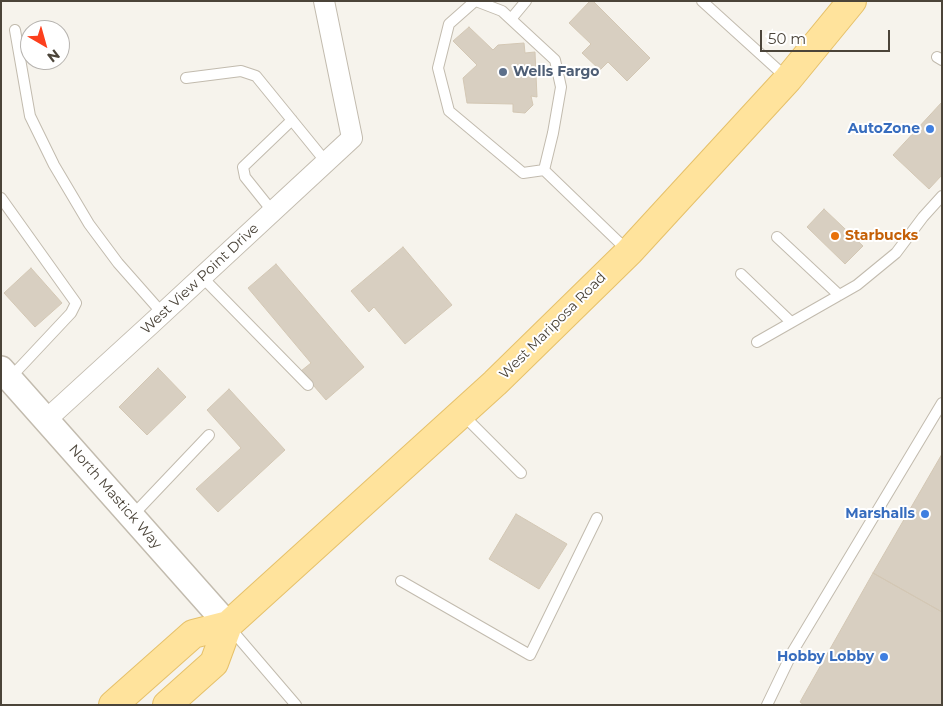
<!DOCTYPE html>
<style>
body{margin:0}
#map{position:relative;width:943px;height:706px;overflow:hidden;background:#f6f3ec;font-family:Montserrat,sans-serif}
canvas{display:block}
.frame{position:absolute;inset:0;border:2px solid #4b4439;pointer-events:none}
.north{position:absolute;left:20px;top:20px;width:50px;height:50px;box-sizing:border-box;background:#fff;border:1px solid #b7b4b0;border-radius:50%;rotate:142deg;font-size:14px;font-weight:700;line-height:20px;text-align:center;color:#4b4439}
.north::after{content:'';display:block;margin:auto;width:18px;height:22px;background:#fc3f1d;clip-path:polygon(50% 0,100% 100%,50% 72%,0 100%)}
.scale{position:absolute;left:760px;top:30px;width:130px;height:22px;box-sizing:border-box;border:2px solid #4b4439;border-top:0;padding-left:6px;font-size:15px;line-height:18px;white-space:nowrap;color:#4b4439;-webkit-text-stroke:4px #fff;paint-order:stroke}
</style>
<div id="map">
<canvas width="943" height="706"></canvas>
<div class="frame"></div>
<div class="north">N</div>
<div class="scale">50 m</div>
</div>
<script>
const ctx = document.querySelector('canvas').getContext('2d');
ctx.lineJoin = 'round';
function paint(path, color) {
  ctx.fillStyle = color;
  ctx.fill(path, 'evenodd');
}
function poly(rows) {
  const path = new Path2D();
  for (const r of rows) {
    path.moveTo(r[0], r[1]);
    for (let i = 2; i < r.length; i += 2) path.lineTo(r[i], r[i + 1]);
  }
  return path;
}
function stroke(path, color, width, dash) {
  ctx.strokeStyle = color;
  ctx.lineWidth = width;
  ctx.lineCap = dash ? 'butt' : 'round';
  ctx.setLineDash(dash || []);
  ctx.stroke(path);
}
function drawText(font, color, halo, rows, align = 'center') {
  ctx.font = font + ' Montserrat,sans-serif';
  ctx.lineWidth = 4;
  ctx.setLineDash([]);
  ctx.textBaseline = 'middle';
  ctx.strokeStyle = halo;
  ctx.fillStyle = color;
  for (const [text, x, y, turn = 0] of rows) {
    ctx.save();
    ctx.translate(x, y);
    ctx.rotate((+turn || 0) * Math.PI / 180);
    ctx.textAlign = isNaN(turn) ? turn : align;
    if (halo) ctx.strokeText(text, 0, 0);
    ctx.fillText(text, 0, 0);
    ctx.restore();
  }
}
const building = poly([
 [590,1,593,1,650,58,627,81,608,62,600,70,582,53,591,44,569,23,590,1],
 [469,27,493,50,498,45,524,43,525,53,535,52,537,97,531,96,533,105,525,113,513,112,513,104,467,103,463,78,477,65,453,41,469,27],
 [942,102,942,175,929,189,893,155,942,102],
 [824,209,863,246,845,264,807,227,824,209],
 [403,247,452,305,405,344,374,307,369,312,351,291,403,247],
 [276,264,364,367,326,400,301,371,311,363,248,288,276,264],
 [31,268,62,303,35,327,4,293,31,268],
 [158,368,186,397,147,435,119,407,158,368],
 [229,389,285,450,218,512,196,489,241,448,207,410,229,389],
 [942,454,942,612,873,573,942,454],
 [516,514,567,544,539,589,489,559,516,514],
 [873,573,942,612,942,705,804,705,800,702,873,573]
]);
paint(building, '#d8cfc1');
stroke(building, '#d3c7b4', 1);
const service = poly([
 [475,1,449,24,438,68,449,111,523,173,544,170],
 [476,1,502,11,555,60,561,87,553,133,544,170,628,251],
 [702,1,788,79],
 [511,19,526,1],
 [15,30,30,116,54,165,89,224,118,263,163,314],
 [937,57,942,60],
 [186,78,241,71,256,76,326,162],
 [1,198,76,303,71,313,10,378],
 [273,212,245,177,243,167,292,120],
 [777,237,839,295],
 [741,274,791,322],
 [202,277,308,385],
 [757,342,857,285,896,253,923,217,942,196],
 [462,414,521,473],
 [132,516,209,435],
 [401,581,530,655,597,518],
 [230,628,296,705],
 [767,705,793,651,942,403]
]);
const minor = poly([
 [47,419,151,324,352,138,324,1]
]);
const tertiary = poly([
 [1,369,228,625]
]);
const primary = poly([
 [113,705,193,634,228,625],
 [167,705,214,663,228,625,495,383,629,252,788,79,852,1]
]);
stroke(service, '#c2bbae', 12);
stroke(minor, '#c2bbae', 22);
stroke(tertiary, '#c2bbae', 28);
stroke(primary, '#e6c16a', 30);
stroke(service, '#fff', 10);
stroke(minor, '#fff', 20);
stroke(tertiary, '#fff', 25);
stroke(primary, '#ffe39c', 28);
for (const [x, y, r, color] of [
 [503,72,5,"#5c6f8a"],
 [930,129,5,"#3f7fe0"],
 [835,236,5,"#e8710a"],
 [925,514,5,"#3f7fe0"],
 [884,657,5,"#3f7fe0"]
]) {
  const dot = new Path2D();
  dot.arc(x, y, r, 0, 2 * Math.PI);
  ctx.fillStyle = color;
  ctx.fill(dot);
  stroke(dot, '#fff', 2);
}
drawText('bold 14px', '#4e5e75', '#fff', [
 ["Wells Fargo",513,72]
], 'left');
drawText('bold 14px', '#366cbe', '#fff', [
 ["AutoZone",920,129],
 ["Marshalls",915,514],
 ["Hobby Lobby",874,657]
], 'right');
drawText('bold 14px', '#c56008', '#fff', [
 ["Starbucks",845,236]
], 'left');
drawText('14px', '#4b4439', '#fff', [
 ["West View Point Drive",200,279,-43],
 ["West Mariposa Road",553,326,-45],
 ["North Mastick Way",115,497,49]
]);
</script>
